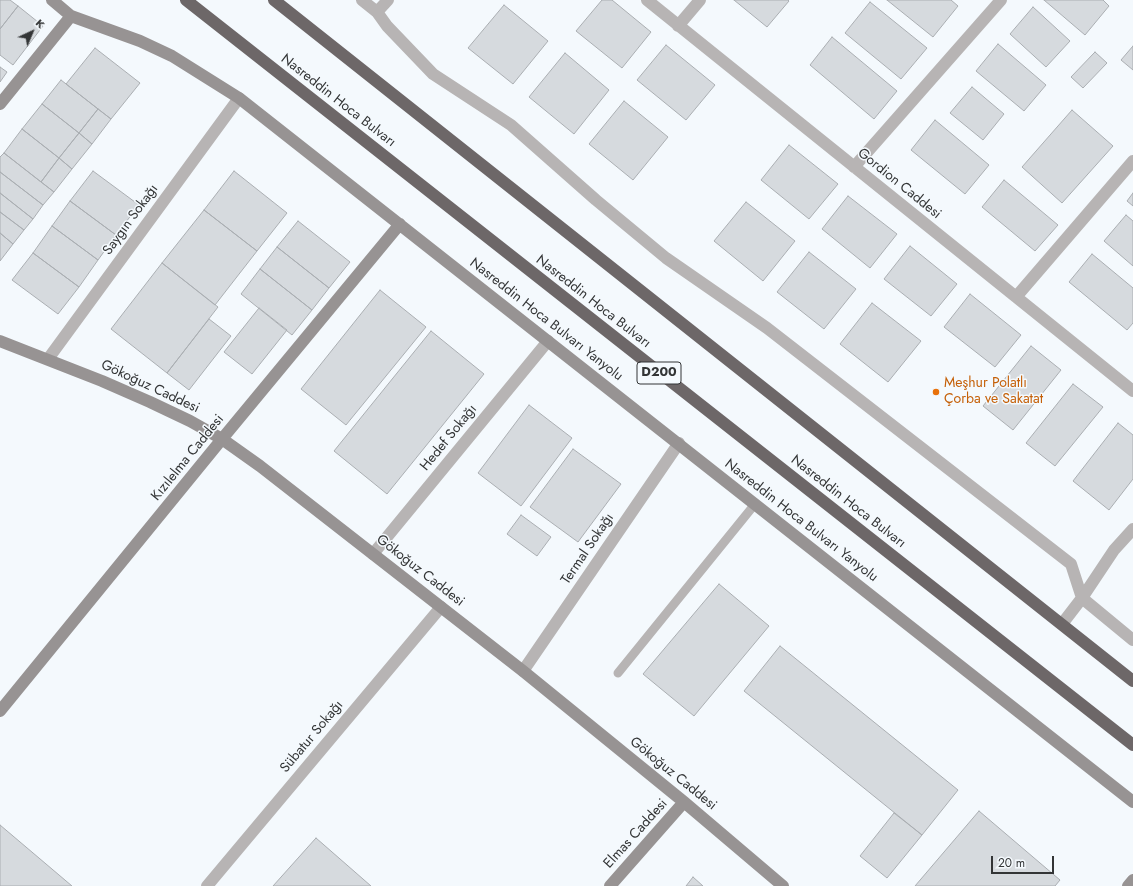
<!DOCTYPE html>
<meta charset="utf-8">
<style>
body{margin:0}
#map{position:relative;width:1133px;height:886px;overflow:hidden;background:#f4f9fd;font-family:Jost,sans-serif}
canvas{display:block}
.north{position:absolute;left:12px;top:12px;width:40px;height:40px;-webkit-text-stroke:3px #f4f9fd;paint-order:stroke;rotate:44deg;font-size:11px;font-weight:700;line-height:16px;text-align:center;color:#333536}
.north::after{content:'';display:block;margin:auto;width:14px;height:18px;background:#333536;clip-path:polygon(50% 0,100% 100%,50% 72%,0 100%)}
.scale{position:absolute;left:991px;top:856px;width:63px;height:18px;box-sizing:border-box;border:2px solid #333536;border-top:0;padding-left:5px;font-size:12px;line-height:14px;white-space:nowrap;color:#333536;-webkit-text-stroke:3px #f4f9fd;paint-order:stroke}
</style>
<div id="map">
<canvas width="1133" height="886"></canvas>
<div class="north">K</div>
<div class="scale">20 m</div>
</div>
<script>
const ctx = document.querySelector('canvas').getContext('2d');
ctx.lineJoin = 'round';
function paint(path, color) {
  ctx.fillStyle = color;
  ctx.fill(path, 'evenodd');
}
function poly(rows) {
  const path = new Path2D();
  for (const r of rows) {
    path.moveTo(r[0], r[1]);
    for (let i = 2; i < r.length; i += 2) path.lineTo(r[i], r[i + 1]);
  }
  return path;
}
function stroke(path, color, width, dash) {
  ctx.strokeStyle = color;
  ctx.lineWidth = width;
  ctx.lineCap = dash ? 'butt' : 'round';
  ctx.setLineDash(dash || []);
  ctx.stroke(path);
}
function drawText(font, color, halo, rows, align = 'center') {
  ctx.font = font + ' Jost,sans-serif';
  ctx.lineWidth = 3;
  ctx.setLineDash([]);
  ctx.textBaseline = 'middle';
  ctx.strokeStyle = halo;
  ctx.fillStyle = color;
  for (const [text, x, y, turn = 0] of rows) {
    ctx.save();
    ctx.translate(x, y);
    ctx.rotate((+turn || 0) * Math.PI / 180);
    ctx.textAlign = isNaN(turn) ? turn : align;
    if (halo) ctx.strokeText(text, 0, 0);
    ctx.fillText(text, 0, 0);
    ctx.restore();
  }
}
const building = poly([
 [0,0,10,0,18,6,0,29,0,0],
 [602,0,612,0,651,32,622,68,576,31,602,0],
 [734,0,788,0,789,1,767,27,734,0],
 [887,0,951,0,958,6,933,37,887,0],
 [1044,0,1103,0,1109,6,1085,35,1044,0],
 [870,2,927,48,901,79,845,33,870,2],
 [504,5,548,41,513,84,468,48,504,5],
 [18,6,43,26,13,65,0,55,0,29,18,6],
 [1033,7,1070,41,1046,67,1010,34,1033,7],
 [832,37,897,91,874,119,810,65,832,37],
 [998,44,1046,85,1024,111,976,71,998,44],
 [666,45,715,85,686,120,637,80,666,45],
 [1133,46,1133,70,1121,60,1133,46],
 [95,48,140,83,111,119,66,84,95,48],
 [1095,52,1107,63,1083,88,1071,77,1095,52],
 [565,53,609,90,574,134,529,97,565,53],
 [0,67,7,72,0,82,0,67],
 [61,80,98,109,79,133,42,104,61,80],
 [972,87,1004,114,983,140,950,113,972,87],
 [624,101,668,137,633,180,589,144,624,101],
 [42,104,79,133,59,158,22,129,42,104],
 [98,109,111,119,92,144,79,133,98,109],
 [1072,110,1113,146,1062,203,1022,167,1072,110],
 [935,120,989,165,965,194,911,150,935,120],
 [22,129,59,158,41,182,4,153,22,129],
 [79,133,92,144,72,169,59,158,79,133],
 [789,145,838,184,809,219,761,180,789,145],
 [4,153,54,192,43,205,0,172,0,157,4,153],
 [59,158,72,169,54,192,41,182,59,158],
 [93,171,139,205,116,235,70,201,93,171],
 [234,171,287,213,257,251,204,210,234,171],
 [0,172,43,205,33,219,0,193,0,172],
 [1004,180,1058,225,1035,251,982,207,1004,180],
 [0,193,33,219,24,230,0,212,0,193],
 [1133,193,1133,206,1127,201,1133,193],
 [848,196,897,234,870,268,822,229,848,196],
 [70,201,116,235,98,260,52,226,70,201],
 [746,202,795,241,763,281,714,241,746,202],
 [204,210,257,251,215,305,162,263,204,210],
 [0,212,24,230,13,244,0,233,0,212],
 [1126,215,1133,221,1133,266,1104,241,1126,215],
 [298,221,350,262,329,288,277,247,298,221],
 [52,226,98,260,79,287,33,253,52,226],
 [0,233,13,244,0,261,0,233],
 [910,246,957,284,931,316,884,279,910,246],
 [277,247,329,288,312,310,260,269,277,247],
 [809,252,856,289,824,329,777,292,809,252],
 [33,253,79,287,58,314,12,280,33,253],
 [1092,254,1133,288,1133,323,1127,330,1069,282,1092,254],
 [162,263,218,307,167,373,111,329,162,263],
 [260,269,312,310,292,335,241,294,260,269],
 [380,290,426,327,346,425,301,389,380,290],
 [970,294,1021,335,995,367,944,327,970,294],
 [872,303,921,341,888,382,840,344,872,303],
 [259,308,287,330,252,374,224,352,259,308],
 [209,319,231,336,189,390,167,373,209,319],
 [431,331,484,374,387,494,334,451,431,331],
 [1031,346,1061,370,1013,430,983,406,1031,346],
 [1073,384,1103,407,1055,466,1026,443,1073,384],
 [529,405,572,438,521,506,478,473,529,405],
 [1118,423,1133,435,1133,479,1109,510,1073,481,1118,423],
 [573,449,621,484,578,542,530,507,573,449],
 [521,515,551,537,537,556,507,534,521,515],
 [719,584,769,626,694,716,643,674,719,584],
 [780,646,958,790,922,835,744,691,780,646],
 [979,811,1060,880,1055,886,915,886,979,811],
 [894,813,922,835,887,878,860,856,894,813],
 [0,825,72,886,0,886,0,825],
 [316,838,371,886,273,886,316,838],
 [693,877,703,886,686,886,693,877]
]);
paint(building, '#d6dade');
stroke(building, '#aaaeb2', 1);
stroke(poly([
 [618,673,755,504]
]), '#b7b4b4', 9);
stroke(poly([
 [362,0,377,12,388,0],
 [647,0,1133,391],
 [377,12,387,26,433,74,511,125,596,200,666,258,767,328,1071,564,1082,598,1133,640],
 [678,26,700,0],
 [854,167,1001,0],
 [1016,297,1133,161],
 [48,359,239,98],
 [373,554,548,341],
 [1062,624,1082,598,1114,550,1133,529],
 [523,671,679,443],
 [207,886,441,607]
]), '#b7b4b4', 12);
stroke(poly([
 [52,0,71,16,140,41,172,56,239,98,1133,802],
 [0,104,71,16],
 [0,341,102,381,150,402,190,421,222,439,260,466,523,671,684,802,783,886],
 [0,711,222,439,400,224],
 [610,886,684,802],
 [1128,886,1133,880]
]), '#979393', 12);
stroke(poly([
 [186,0,1133,745],
 [274,0,1133,681]
]), '#6d6768', 12);
for (const [x, y, r, color] of [
 [936,392,4,"#e8710a"]
]) {
  const dot = new Path2D();
  dot.arc(x, y, r, 0, 2 * Math.PI);
  ctx.fillStyle = color;
  ctx.fill(dot);
  stroke(dot, '#f4f9fd', 1.5);
}
for (const [x, y, w] of [
 [659,373,44]
]) {
  const box = new Path2D();
  box.roundRect(x - w / 2, y - 11, w, 22, 3);
  ctx.fillStyle = '#f4f9fd';
  ctx.fill(box);
  stroke(box, '#333536', 1);
}
drawText('bold 13px', '#333536', null, [
 ["D200",659,373]
]);
drawText('14px', '#333536', '#f4f9fd', [
 ["Nasreddin Hoca Bulvarı",338,101,38],
 ["Gordion Caddesi",899,184,39],
 ["Saygın Sokağı",131,220,-54],
 ["Nasreddin Hoca Bulvarı",593,302,38],
 ["Nasreddin Hoca Bulvarı Yanyolu",546,320,38],
 ["Gökoğuz Caddesi",150,387,25],
 ["Hedef Sokağı",449,438,-51],
 ["Kızılelma Caddesi",188,458,-51],
 ["Nasreddin Hoca Bulvarı",848,502,38],
 ["Nasreddin Hoca Bulvarı Yanyolu",801,521,38],
 ["Termal Sokağı",588,549,-56],
 ["Gökoğuz Caddesi",420,571,38],
 ["Sübatur Sokağı",312,737,-50],
 ["Gökoğuz Caddesi",673,774,39],
 ["Elmas Caddesi",636,834,-48]
]);
drawText('14px', '#c56008', '#f4f9fd', [
 ["Meşhur Polatlı",944,384],
 ["Çorba ve Sakatat",944,400]
], 'left');
</script>
